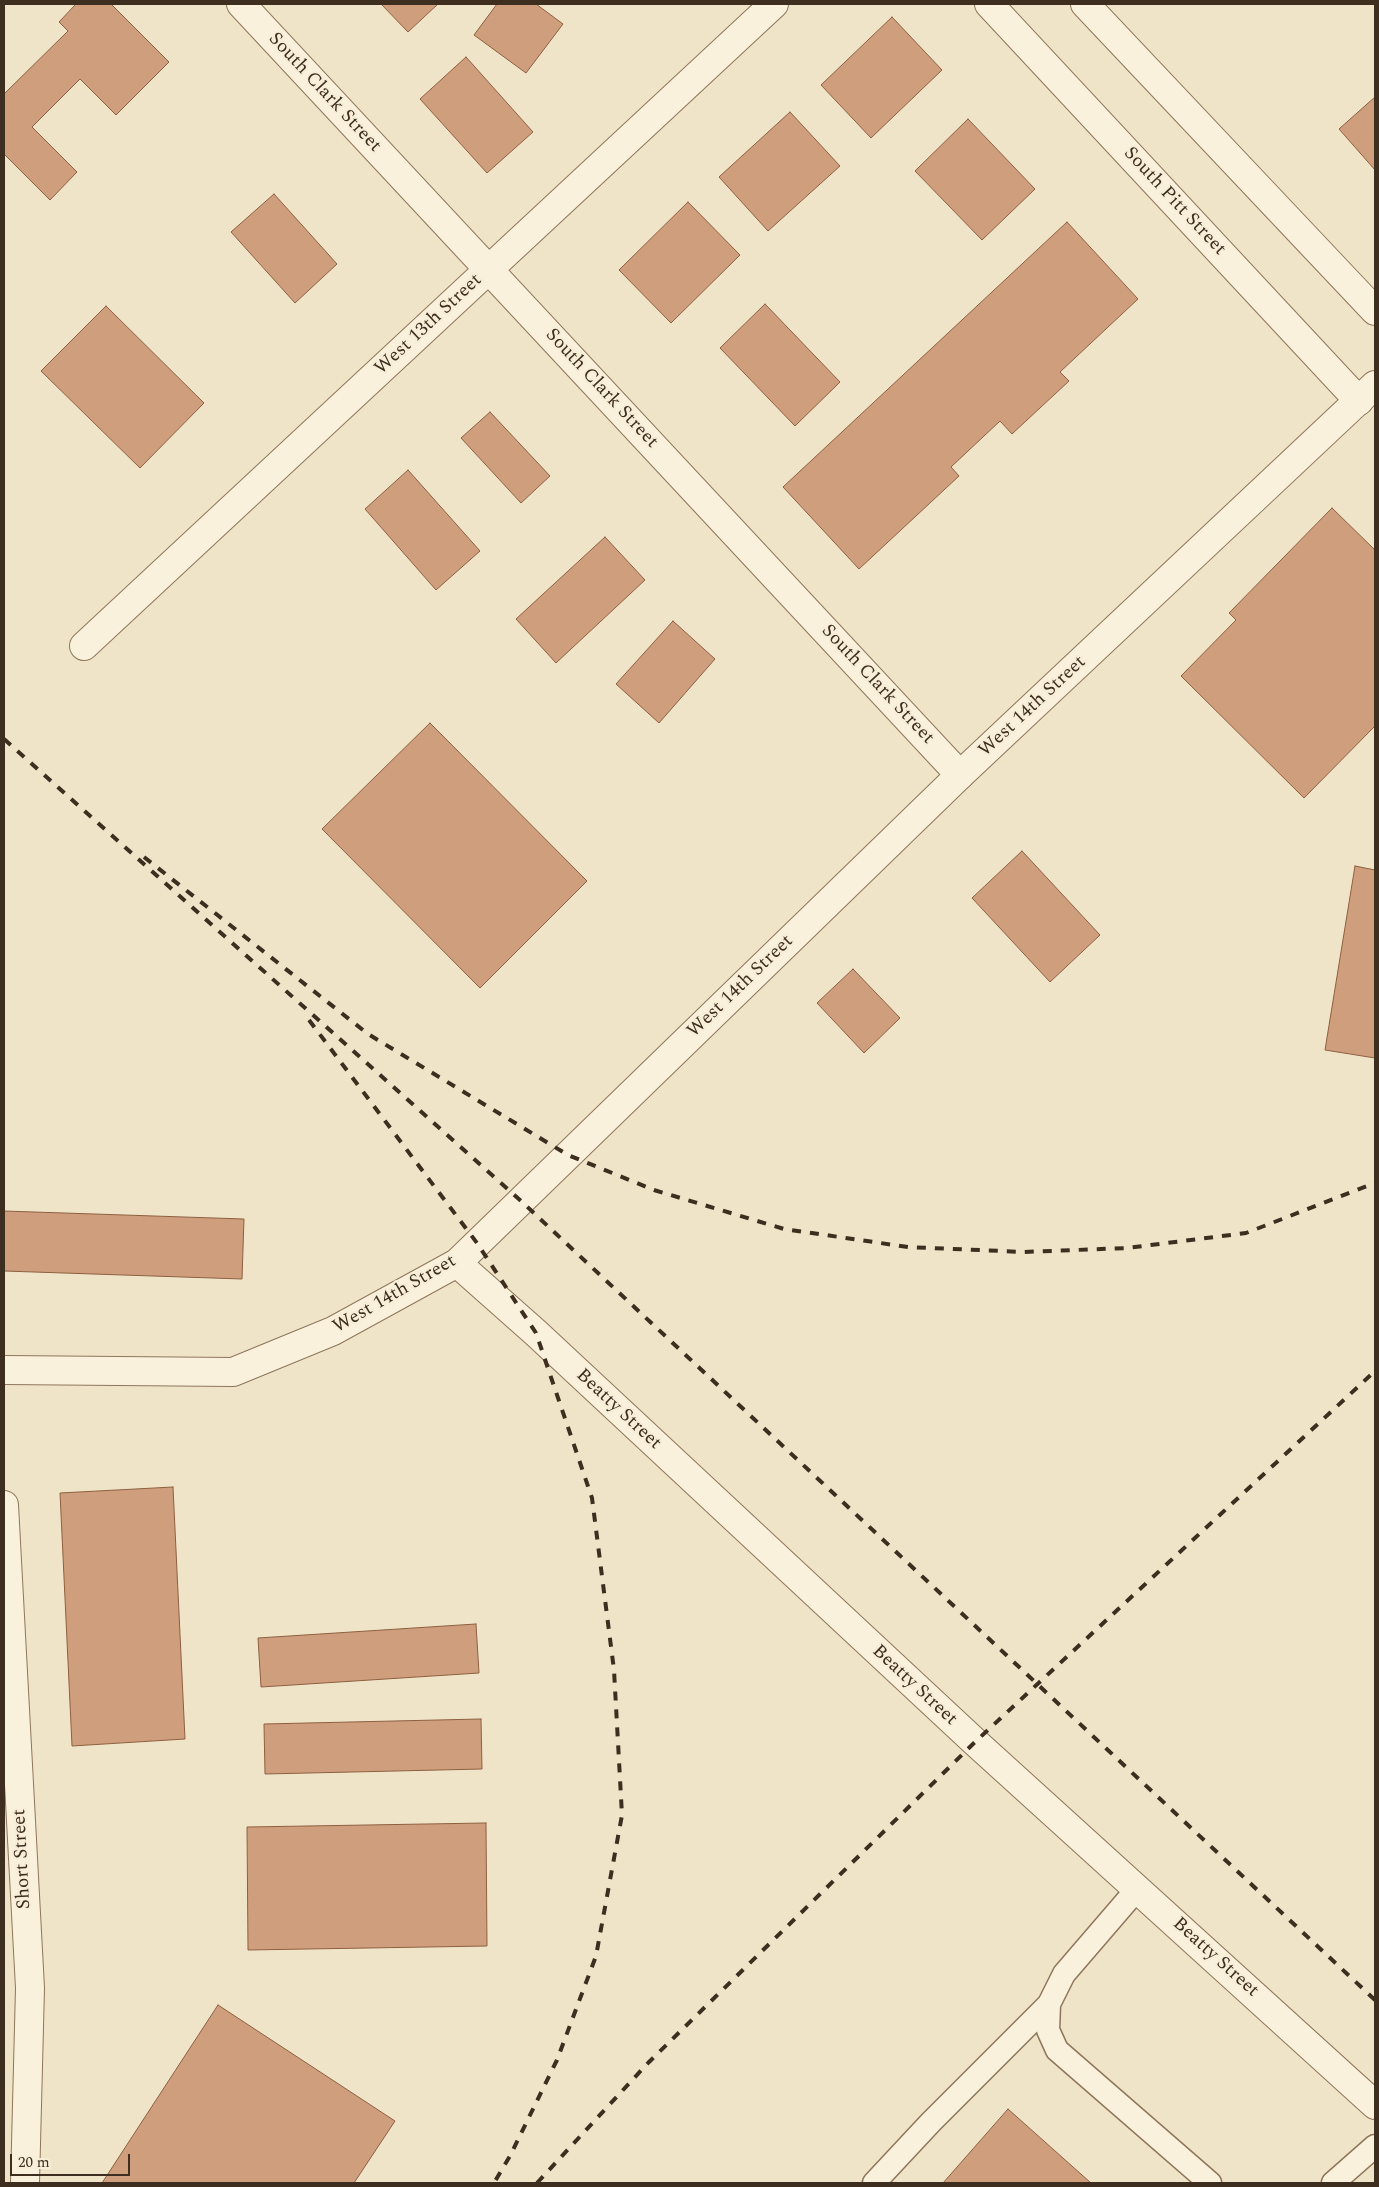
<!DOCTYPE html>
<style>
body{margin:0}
#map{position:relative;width:1379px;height:2187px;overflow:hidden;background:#f0e4c8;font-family:Spectral,serif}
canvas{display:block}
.frame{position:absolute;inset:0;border:5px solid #3d2e20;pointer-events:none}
.scale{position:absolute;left:10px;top:2154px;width:120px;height:22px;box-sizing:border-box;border:2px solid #3d2e20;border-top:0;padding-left:6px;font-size:15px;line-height:18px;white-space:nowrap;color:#3d2e20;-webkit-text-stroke:4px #f7eed8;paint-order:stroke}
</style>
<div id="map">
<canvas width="1379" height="2187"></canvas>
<div class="frame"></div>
<div class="scale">20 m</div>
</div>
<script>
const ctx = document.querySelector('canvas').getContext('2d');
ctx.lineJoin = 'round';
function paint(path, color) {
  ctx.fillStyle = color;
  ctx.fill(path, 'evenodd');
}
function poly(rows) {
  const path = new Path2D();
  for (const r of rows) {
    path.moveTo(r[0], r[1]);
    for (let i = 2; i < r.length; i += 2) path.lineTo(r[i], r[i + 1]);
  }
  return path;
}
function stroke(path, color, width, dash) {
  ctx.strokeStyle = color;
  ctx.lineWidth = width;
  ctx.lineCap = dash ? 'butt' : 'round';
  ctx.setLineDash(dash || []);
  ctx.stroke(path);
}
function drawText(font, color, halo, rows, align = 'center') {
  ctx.font = font + ' Spectral,serif';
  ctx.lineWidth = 4.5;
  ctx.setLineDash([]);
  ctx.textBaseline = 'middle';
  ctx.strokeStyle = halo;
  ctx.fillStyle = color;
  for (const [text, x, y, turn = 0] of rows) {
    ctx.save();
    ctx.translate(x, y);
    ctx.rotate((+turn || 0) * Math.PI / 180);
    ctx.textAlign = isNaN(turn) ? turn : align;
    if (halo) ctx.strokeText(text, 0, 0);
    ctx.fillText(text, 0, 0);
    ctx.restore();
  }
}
const building = poly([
 [76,4,111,4,169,62,116,115,80,79,32,127,77,172,50,200,4,154,4,94,68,31,59,22,76,4],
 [381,4,438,4,408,32,381,4],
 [497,4,536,4,563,24,526,73,474,35,497,4],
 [892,17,942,70,871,138,821,85,892,17],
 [466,57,533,132,487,173,420,99,466,57],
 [1375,97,1375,170,1339,129,1375,97],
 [790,112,840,166,768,231,719,177,790,112],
 [968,119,1035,189,982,240,915,171,968,119],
 [274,194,337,264,295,303,231,232,274,194],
 [688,202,740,255,671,323,619,270,688,202],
 [1067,222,1138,299,1060,372,1069,381,1012,434,1000,421,951,467,959,476,859,569,783,487,1067,222],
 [765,304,840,382,795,426,720,348,765,304],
 [106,306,204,403,140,468,41,371,106,306],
 [490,412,550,476,521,503,461,438,490,412],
 [408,470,480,551,436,590,365,509,408,470],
 [1332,508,1375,550,1375,726,1304,798,1181,676,1236,620,1229,613,1332,508],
 [605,537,645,580,556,663,516,619,605,537],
 [673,621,715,659,659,723,616,684,673,621],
 [430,723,587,881,480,988,322,829,430,723],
 [1022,851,1100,935,1050,982,972,898,1022,851],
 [1355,866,1375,870,1375,1058,1325,1050,1355,866],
 [853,969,900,1018,864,1053,817,1003,853,969],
 [4,1211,244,1219,242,1279,4,1271,4,1211],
 [173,1487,185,1739,72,1746,60,1493,173,1487],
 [476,1624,479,1673,261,1687,258,1638,476,1624],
 [481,1719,482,1769,265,1774,264,1724,481,1719],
 [486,1823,487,1946,248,1950,247,1827,486,1823],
 [218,2005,395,2121,354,2183,102,2183,218,2005],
 [1008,2109,1091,2183,943,2183,1008,2109]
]);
paint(building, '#cf9f7d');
stroke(building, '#8d5f41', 1);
const service = poly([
 [1138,1888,1064,1974,1049,2004,1048,2030,1057,2050,1210,2183],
 [874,2183,931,2122,1049,2004],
 [1333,2183,1375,2146]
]);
const minor = poly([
 [241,4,960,775],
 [989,4,1359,401],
 [1085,4,1375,311],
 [84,646,774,4],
 [457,1263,536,1333,975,1742,1375,2105],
 [4,1505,30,1988,25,2183]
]);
const tertiary = poly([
 [4,1370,233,1372,333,1331,457,1263,960,775,1375,385]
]);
stroke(service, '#8d765c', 25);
stroke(minor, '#8d765c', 30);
stroke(tertiary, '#8d765c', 30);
stroke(service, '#faf1dc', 22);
stroke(minor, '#faf1dc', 28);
stroke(tertiary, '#faf1dc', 28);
stroke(poly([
 [4,739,521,1201,1375,2000],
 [144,857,368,1034,568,1155,654,1190,784,1229,908,1247,1024,1252,1127,1248,1246,1233,1375,1183],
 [309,1020,477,1243,536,1333,592,1498,614,1670,622,1815,596,1956,557,2060,510,2156,494,2183],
 [537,2183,648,2063,975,1742,1375,1371]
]), '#3d2e20', 4, [9, 9]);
drawText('19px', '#3d2e20', '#f7eed8', [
 ["South Clark Street",324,93,47],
 ["South Pitt Street",1174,202,47],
 ["West 13th Street",429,325,-43],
 ["South Clark Street",601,389,47],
 ["South Clark Street",877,685,47],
 ["West 14th Street",1033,707,-43],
 ["West 14th Street",741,987,-44],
 ["West 14th Street",395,1295,-30],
 ["Beatty Street",618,1410,43],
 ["Beatty Street",914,1686,43],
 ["Short Street",23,1859,-93],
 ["Beatty Street",1215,1958,42]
]);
</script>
